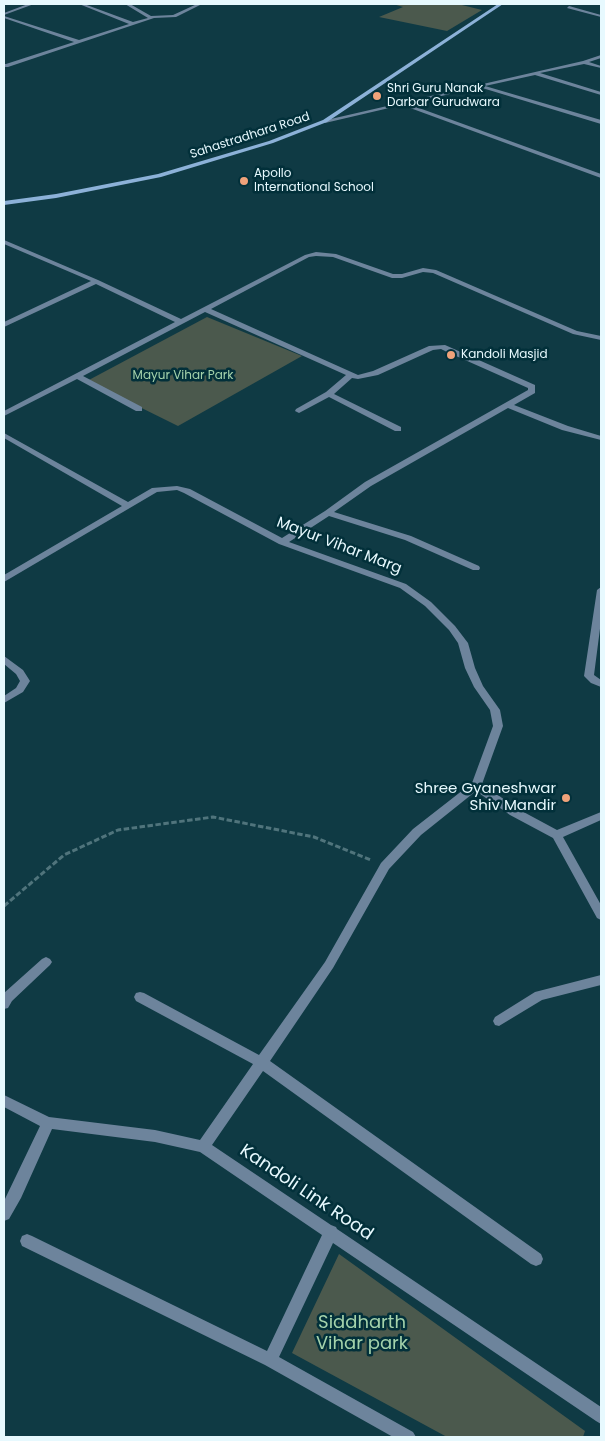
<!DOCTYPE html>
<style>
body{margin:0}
#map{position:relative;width:605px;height:1441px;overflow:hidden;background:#0f3a44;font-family:Poppins,sans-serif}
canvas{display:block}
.frame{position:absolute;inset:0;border:5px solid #e7f9fe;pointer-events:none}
</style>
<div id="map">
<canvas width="605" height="1441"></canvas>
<div class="frame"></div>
</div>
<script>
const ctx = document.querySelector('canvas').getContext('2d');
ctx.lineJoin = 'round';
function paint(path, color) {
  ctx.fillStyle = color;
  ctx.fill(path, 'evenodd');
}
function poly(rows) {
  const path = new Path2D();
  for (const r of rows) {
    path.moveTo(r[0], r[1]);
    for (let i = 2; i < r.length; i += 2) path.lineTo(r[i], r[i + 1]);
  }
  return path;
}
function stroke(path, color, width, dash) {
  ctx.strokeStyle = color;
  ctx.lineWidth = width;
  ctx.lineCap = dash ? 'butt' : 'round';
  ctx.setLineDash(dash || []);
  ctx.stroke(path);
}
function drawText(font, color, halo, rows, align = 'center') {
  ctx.font = font + ' Poppins,sans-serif';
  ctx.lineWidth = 5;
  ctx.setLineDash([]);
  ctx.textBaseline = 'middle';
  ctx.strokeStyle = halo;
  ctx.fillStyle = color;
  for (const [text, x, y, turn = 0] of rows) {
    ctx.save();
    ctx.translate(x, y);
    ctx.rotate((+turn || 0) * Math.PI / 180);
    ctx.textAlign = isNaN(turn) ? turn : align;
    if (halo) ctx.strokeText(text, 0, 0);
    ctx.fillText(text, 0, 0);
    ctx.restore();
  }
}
paint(poly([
 [393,4,458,4,482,10,447,31,379,17,403,7],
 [207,317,302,356,178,426,87,381],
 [339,1254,585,1431,583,1437,447,1437,292,1353]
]), '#4b594d');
stroke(poly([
 [4,906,64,855,118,830,213,817,314,837,371,860]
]), '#50747c', 3, [5.5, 2.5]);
paint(poly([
 [28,4,34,4,4,15,4,13,28,4],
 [79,4,84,4,133,22,148,18,125,4,130,4,151,16,173,15,197,4,202,4,176,17,154,18,8,67,4,67,4,64,6,64,74,42,4,18,4,16,79,40,129,24,79,4],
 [569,6,601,15,601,17,567,8,569,6],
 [601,55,601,58,589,62,601,66,601,68,584,64,540,73,601,92,601,95,535,75,485,86,601,120,601,124,479,87,408,104,601,174,601,178,402,105,325,123,322,121,583,61,601,55],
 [4,240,98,280,181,319,305,255,316,252,336,254,393,274,402,274,423,268,436,270,577,331,601,336,601,340,573,334,433,273,423,272,402,278,392,278,333,257,316,256,309,257,211,309,358,375,373,371,429,346,445,345,535,385,535,393,514,405,568,426,601,436,601,440,562,430,508,408,371,486,334,512,411,536,479,566,480,568,479,570,473,570,405,540,329,516,289,542,406,584,431,602,455,626,468,643,475,668,483,686,500,710,503,726,482,784,518,809,557,830,601,812,601,820,563,837,601,905,601,920,597,918,553,838,510,815,476,791,421,835,389,869,333,968,270,1061,541,1254,543,1259,541,1264,536,1266,531,1264,263,1071,212,1145,331,1225,336,1227,337,1229,601,1407,601,1424,596,1421,333,1243,279,1357,413,1432,416,1437,393,1437,265,1365,22,1246,20,1241,22,1236,27,1234,32,1236,267,1351,322,1235,200,1152,155,1142,52,1129,21,1198,9,1219,4,1221,4,1201,40,1126,4,1107,4,1095,49,1117,155,1130,200,1140,253,1064,136,1001,134,997,136,993,140,992,144,993,259,1055,325,962,381,863,413,829,472,783,493,726,490,710,474,687,465,668,458,643,449,630,425,606,400,588,279,544,184,493,177,490,157,492,4,582,4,575,122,506,4,438,4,433,128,502,152,488,177,486,190,489,282,538,325,511,365,482,505,403,528,390,528,388,447,352,441,349,433,350,378,375,358,379,352,378,334,394,401,427,401,431,395,431,329,397,299,413,295,411,296,409,326,392,346,375,205,312,83,376,142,407,142,411,136,411,77,379,4,416,4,411,175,322,96,284,4,327,4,322,91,281,4,244,4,240],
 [601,587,601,621,594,675,601,680,601,687,591,683,584,676,597,590,601,587],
 [4,656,23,670,30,681,23,692,4,703,4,696,16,688,20,681,16,674,4,664,4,656],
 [46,957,50,959,52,962,50,965,12,1001,8,1008,4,1009,4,993,42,959,46,957],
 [601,975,601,985,542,1000,499,1026,495,1025,493,1021,495,1017,535,992,601,975]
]), '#6d849c');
paint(poly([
 [498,4,503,4,327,122,273,143,161,177,56,198,4,205,4,201,56,194,158,174,269,141,323,120,498,4]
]), '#8cb1d8');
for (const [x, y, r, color] of [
 [377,96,5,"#f0a27a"],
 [244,181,5,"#f0a27a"],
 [451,355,5,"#f0a27a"],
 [566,798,5,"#f0a27a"]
]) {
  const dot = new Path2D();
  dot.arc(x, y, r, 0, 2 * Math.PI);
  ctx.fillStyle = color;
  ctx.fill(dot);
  stroke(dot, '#02303a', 2);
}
drawText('12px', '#e7f9fe', '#02303a', [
 ["Shri Guru Nanak",387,89],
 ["Darbar Gurudwara",387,103],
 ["Apollo",254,174],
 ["International School",254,188],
 ["Kandoli Masjid",461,355]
], 'left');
drawText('12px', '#e7f9fe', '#02303a', [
 ["Sahastradhara Road",250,136,-18]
]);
drawText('12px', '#a4d2ab', '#02303a', [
 ["Mayur Vihar Park",183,376]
]);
drawText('15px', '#e7f9fe', '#02303a', [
 ["Mayur Vihar Marg",339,546,21]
]);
drawText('15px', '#e7f9fe', '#02303a', [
 ["Shree Gyaneshwar",556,789],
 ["Shiv Mandir",556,806]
], 'right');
drawText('18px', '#e7f9fe', '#02303a', [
 ["Kandoli Link Road",306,1193,34]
]);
drawText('18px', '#a4d2ab', '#02303a', [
 ["Siddharth",362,1323],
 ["Vihar park",362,1344]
]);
</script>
